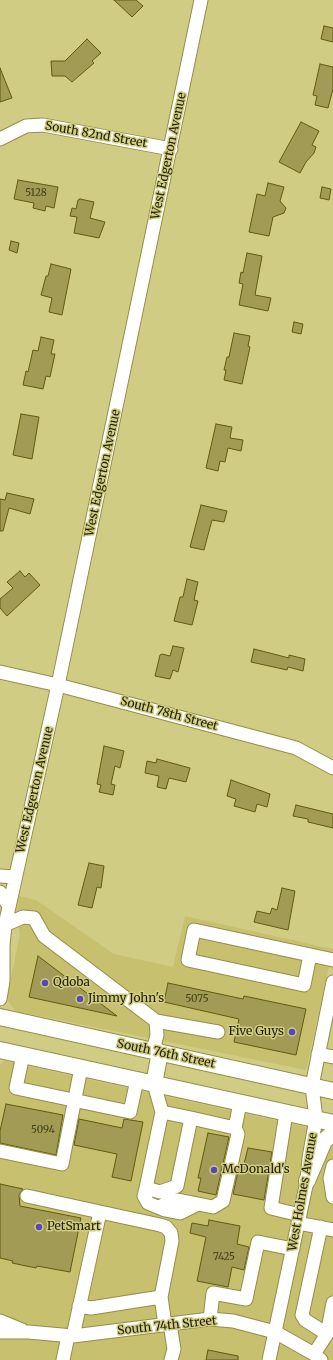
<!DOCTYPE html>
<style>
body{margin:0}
canvas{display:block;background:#d1cc84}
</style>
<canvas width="333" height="1360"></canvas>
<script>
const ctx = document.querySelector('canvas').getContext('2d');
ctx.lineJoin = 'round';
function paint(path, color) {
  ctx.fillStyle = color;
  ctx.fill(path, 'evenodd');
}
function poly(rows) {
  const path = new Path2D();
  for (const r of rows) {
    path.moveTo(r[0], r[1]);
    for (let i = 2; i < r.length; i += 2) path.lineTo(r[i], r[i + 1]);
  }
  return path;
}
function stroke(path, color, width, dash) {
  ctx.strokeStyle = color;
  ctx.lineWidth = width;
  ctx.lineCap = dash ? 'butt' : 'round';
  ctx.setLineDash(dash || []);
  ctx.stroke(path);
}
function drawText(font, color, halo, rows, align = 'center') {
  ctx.font = font + ' Merriweather,serif';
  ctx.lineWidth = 3;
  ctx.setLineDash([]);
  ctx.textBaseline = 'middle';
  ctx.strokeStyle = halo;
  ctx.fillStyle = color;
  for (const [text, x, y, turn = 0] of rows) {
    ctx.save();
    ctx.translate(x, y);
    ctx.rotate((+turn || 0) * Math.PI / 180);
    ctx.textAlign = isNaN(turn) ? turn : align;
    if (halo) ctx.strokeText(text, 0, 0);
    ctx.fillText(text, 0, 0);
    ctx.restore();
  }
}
paint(poly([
 [19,896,36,900,114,954,173,967,185,916,333,949,306,1070,15,1011,7,999,20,934,16,913],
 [5,1061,333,1133,333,1360,0,1360,0,1064]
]), '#c6c06f');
const building = poly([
 [114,0,136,0,143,6,132,17,114,0],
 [324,26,333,28,333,42,321,39,324,26],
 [87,39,101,53,92,61,94,63,72,82,65,76,52,76,51,61,65,61,87,39],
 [320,64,333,67,333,89,328,108,315,105,317,96,313,95,320,64],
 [0,68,12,98,0,102,0,68],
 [301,122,319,131,312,145,316,147,314,153,306,162,300,173,279,162,301,122],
 [18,180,58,187,54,208,46,206,45,211,33,208,34,203,14,199,18,180],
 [268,183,284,187,280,201,286,208,284,213,273,217,269,236,249,232,257,194,265,196,268,183],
 [322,187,331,189,329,200,320,198,322,187],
 [80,199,94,202,90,218,105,222,99,238,74,233,77,217,70,216,72,208,76,209,78,200,80,199],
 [11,241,19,243,17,253,9,250,11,241],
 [247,253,262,256,255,295,271,298,268,311,239,305,243,284,239,283,241,272,243,273,247,253],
 [51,264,71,269,62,315,49,312,52,298,41,295,46,276,48,276,51,264],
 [294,322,303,324,301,334,292,332,294,322],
 [234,333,250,336,248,346,250,347,242,384,224,380,226,370,224,370,227,357,229,357,234,333],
 [41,337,54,340,51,354,55,354,50,377,46,376,43,389,23,385,26,371,28,372,33,350,38,351,41,337],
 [21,414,39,417,32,459,13,455,21,414],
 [216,424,232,427,230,438,243,440,241,451,228,448,225,462,220,461,218,471,206,468,216,424],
 [7,493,34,499,30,514,9,508,3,531,0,531,0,499,5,500,7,493],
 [201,505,227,511,224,522,212,520,204,550,190,547,201,505],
 [20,571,25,577,29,573,40,585,7,616,0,608,0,599,13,588,7,582,20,571],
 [187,579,198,582,194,600,198,601,192,625,174,621,180,597,183,597,187,579],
 [173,646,184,648,178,672,173,670,170,679,155,676,160,655,162,654,170,656,173,646],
 [254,649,289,658,289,655,305,659,303,671,288,667,287,670,251,662,254,649],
 [104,746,124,751,120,768,115,766,111,784,115,785,113,795,99,792,101,785,97,784,104,746],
 [157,759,190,768,186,782,169,778,166,789,157,787,159,776,145,773,147,761,156,763,157,759],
 [231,780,270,794,267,807,257,804,255,812,234,806,236,799,227,796,231,780],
 [296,805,333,814,333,828,308,822,308,819,293,816,296,805],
 [89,863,104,866,101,888,97,887,92,908,78,905,89,863],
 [282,888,295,891,288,930,254,922,257,911,270,914,272,908,277,910,282,888],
 [38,956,117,1016,29,997,38,956],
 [168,983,243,999,244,996,306,1009,296,1055,234,1042,239,1019,164,1002,168,983],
 [6,1104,63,1115,56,1155,0,1143,0,1131,6,1104],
 [79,1119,122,1128,124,1119,143,1122,131,1181,112,1177,117,1154,74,1145,79,1119],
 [208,1133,229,1137,216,1195,198,1191,201,1178,198,1178,208,1133],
 [248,1148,272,1152,264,1200,233,1194,240,1163,244,1164,248,1148],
 [0,1184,23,1189,19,1195,20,1206,81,1218,70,1272,37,1266,36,1268,12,1263,13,1261,0,1258,0,1184],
 [209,1220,240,1226,237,1244,249,1247,244,1270,232,1267,228,1287,197,1281,206,1237,190,1233,192,1223,208,1226,209,1220],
 [208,1350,238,1356,238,1360,206,1360,208,1350]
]);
paint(building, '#a19b55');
stroke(building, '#625b0d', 1);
const minor = poly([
 [0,139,26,126,43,125,171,149],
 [0,672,58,685,296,748,333,768],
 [0,876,15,877],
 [0,892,9,906],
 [5,925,23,917,34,918,44,936,156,1021,157,1035,153,1051],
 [310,955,304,985,188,960,194,930,333,960],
 [0,999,3,981,3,946,5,925,58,685,201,0],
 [156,1021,218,1032],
 [318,1054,333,1057],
 [23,1055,16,1088,130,1112,137,1080],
 [154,1084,162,1112,146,1188,160,1192,177,1186,191,1118,162,1112],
 [286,1113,271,1208,300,1215],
 [191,1118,235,1128,240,1103],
 [0,1151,62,1164,81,1068],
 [333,1166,330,1178,333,1197],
 [146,1188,144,1196,148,1203,165,1210,180,1213,198,1204],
 [27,1196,100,1212],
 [159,1207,171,1201,178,1200,213,1207,223,1201,238,1134,235,1128],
 [298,1223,333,1230],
 [321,1227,302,1315,305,1320,327,1334,333,1303],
 [79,1306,91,1308,161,1297],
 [210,1319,213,1293,246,1299,258,1242,293,1249],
 [0,1321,22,1330],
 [170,1324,174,1349,171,1360],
 [0,1332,28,1332,73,1336,210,1319,233,1321,275,1332,314,1354,321,1360],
 [73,1336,100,1212,160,1225,166,1227,171,1233,172,1241,161,1297,165,1325],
 [314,1354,327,1334],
 [63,1360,68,1336],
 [269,1360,307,1181,309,1158,316,1119,312,1086,333,982]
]);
const major = poly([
 [0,1017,333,1091],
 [0,1050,333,1123],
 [154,1084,160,1052],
 [307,1181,324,1141,333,1133]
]);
stroke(minor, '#948e47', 15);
stroke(major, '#948e47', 18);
stroke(minor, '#fff', 13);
stroke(major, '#fff', 16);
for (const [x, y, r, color] of [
 [45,983,4,"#5946be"],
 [80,999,4,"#5946be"],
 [292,1032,4,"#5946be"],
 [214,1170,4,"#5946be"],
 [39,1227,4,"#5946be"]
]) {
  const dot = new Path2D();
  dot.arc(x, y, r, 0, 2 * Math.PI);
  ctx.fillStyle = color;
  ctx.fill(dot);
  stroke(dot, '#d1cc84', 1.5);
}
drawText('10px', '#434018', null, [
 ["5128",36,193],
 ["5075",197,999],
 ["5094",43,1130],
 ["7425",224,1257]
]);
drawText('12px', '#242204', '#d1cc84', [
 ["South 82nd Street",96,135,10],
 ["West Edgerton Avenue",169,156,-78],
 ["West Edgerton Avenue",103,473,-78],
 ["South 78th Street",169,714,15],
 ["West Edgerton Avenue",35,790,-77],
 ["South 76th Street",166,1054,12],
 ["West Holmes Avenue",303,1192,-80],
 ["South 74th Street",167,1326,-6]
]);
drawText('12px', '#242204', '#d1cc84', [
 ["Qdoba",53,983],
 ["Jimmy John's",88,999],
 ["Five Guys",284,1032,"right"],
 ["McDonald's",222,1170],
 ["PetSmart",47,1227]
], 'left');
</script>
